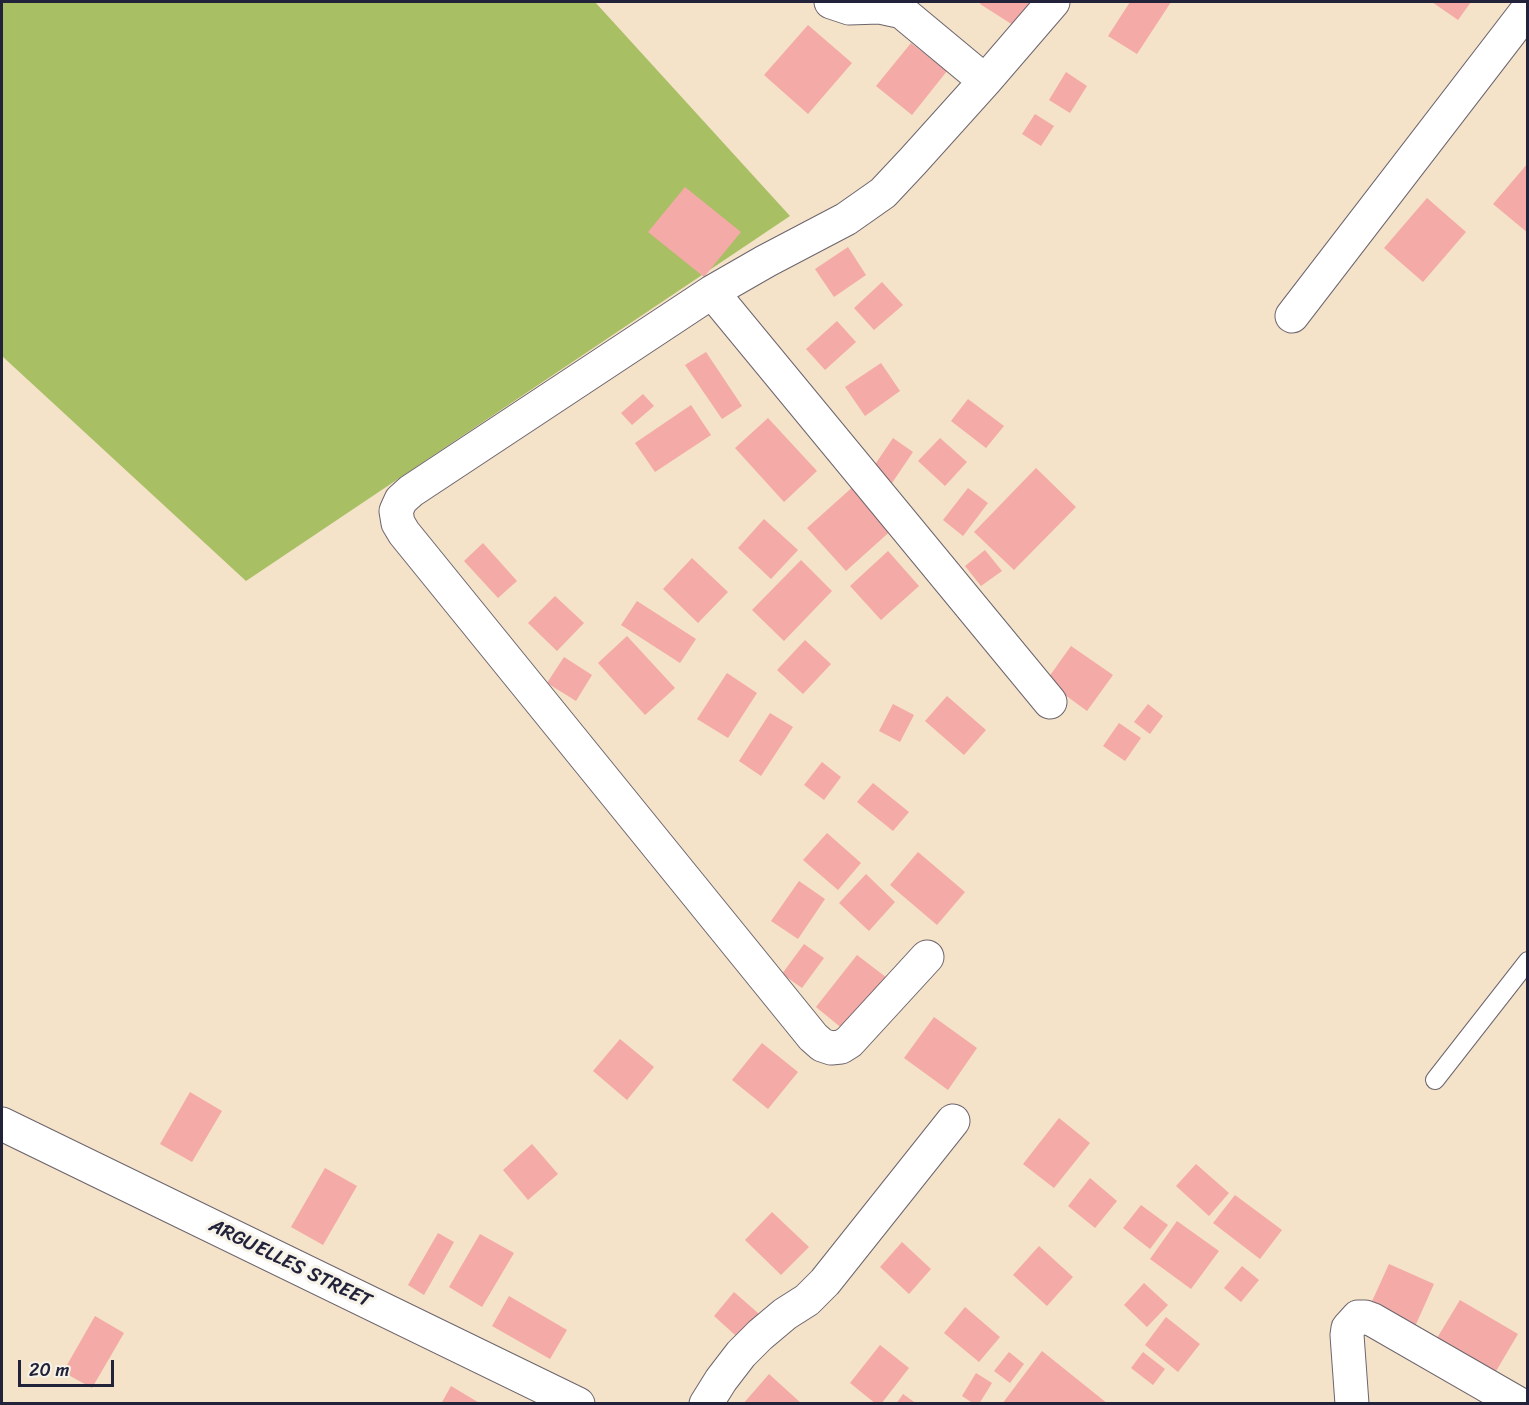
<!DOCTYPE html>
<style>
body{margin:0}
#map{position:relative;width:1529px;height:1405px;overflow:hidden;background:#f4e2c9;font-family:Sriracha,sans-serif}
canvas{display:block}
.frame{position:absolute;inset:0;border:3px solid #22223b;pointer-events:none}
.scale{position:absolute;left:18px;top:1360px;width:96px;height:27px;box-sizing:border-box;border:3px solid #22223b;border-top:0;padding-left:8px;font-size:18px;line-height:21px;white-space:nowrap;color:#22223b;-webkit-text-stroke:4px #f7f3e8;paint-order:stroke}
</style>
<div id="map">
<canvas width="1529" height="1405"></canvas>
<div class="frame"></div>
<div class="scale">20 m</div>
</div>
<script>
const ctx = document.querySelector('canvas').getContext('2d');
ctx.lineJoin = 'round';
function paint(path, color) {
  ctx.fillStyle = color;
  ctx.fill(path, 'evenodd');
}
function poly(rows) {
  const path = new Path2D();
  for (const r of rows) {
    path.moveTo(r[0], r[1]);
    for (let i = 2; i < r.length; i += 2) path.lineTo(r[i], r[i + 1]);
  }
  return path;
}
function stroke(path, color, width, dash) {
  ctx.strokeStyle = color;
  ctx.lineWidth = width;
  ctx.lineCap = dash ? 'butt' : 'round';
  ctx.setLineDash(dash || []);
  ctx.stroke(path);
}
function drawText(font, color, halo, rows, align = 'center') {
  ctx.font = font + ' Sriracha,sans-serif';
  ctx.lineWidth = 6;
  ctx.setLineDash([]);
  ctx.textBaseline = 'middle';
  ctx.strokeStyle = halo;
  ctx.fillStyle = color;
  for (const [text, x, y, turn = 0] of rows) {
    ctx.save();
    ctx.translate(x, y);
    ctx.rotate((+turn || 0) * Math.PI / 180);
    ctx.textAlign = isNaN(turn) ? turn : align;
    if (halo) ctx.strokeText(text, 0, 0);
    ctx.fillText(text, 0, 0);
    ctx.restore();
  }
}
paint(poly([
 [2,2,595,2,790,216,246,581,2,356]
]), '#a9bf64');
paint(poly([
 [981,2,1043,2,1024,32,980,4],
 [1130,2,1171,2,1137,54,1108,36],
 [1432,2,1471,2,1458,20],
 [808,25,852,63,808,114,764,75],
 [911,43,947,71,912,115,876,86],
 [1066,72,1087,86,1070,113,1049,100],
 [1035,114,1054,126,1041,146,1022,134],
 [1528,163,1528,233,1493,204],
 [685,187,741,232,704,277,648,232],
 [1427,198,1466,232,1423,282,1384,248],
 [848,247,866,275,834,297,815,269],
 [882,282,903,305,874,330,854,308],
 [837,321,856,342,825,370,806,349],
 [706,352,742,406,722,419,685,365],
 [881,363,900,391,865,416,845,387],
 [643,394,654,406,632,425,621,413],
 [968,399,1004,426,986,448,951,421],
 [691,405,711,435,655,472,635,443],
 [768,418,817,471,784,502,735,448],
 [893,438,913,452,892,483,872,469],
 [940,438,967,462,945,486,918,461],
 [1036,468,1076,507,1014,570,974,532],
 [856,484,895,527,846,571,807,528],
 [968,488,988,503,963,536,943,520],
 [764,519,798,550,771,579,738,548],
 [483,543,517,581,498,598,464,561],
 [985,550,1002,571,981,586,965,566],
 [888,551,919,586,881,620,850,586],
 [692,558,728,592,698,623,663,589],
 [801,560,832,591,784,641,752,610],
 [555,596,584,623,557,651,528,623],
 [637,601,696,639,680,663,621,625],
 [627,636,675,688,645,715,598,663],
 [805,640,831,664,803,694,777,670],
 [1071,646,1113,675,1087,711,1046,681],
 [564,657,592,675,576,701,547,683],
 [727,673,757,693,728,738,697,719],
 [947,696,986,730,964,755,925,721],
 [893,704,914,715,900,742,879,731],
 [1148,704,1163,716,1150,734,1134,722],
 [770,713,793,727,761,776,739,761],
 [1119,723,1141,738,1125,761,1103,746],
 [822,762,841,777,824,800,804,785],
 [873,783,909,812,893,831,857,802],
 [827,833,861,863,838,890,803,860],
 [918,852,965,892,937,925,890,885],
 [866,874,895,902,869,931,839,903],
 [799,881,825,899,798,939,771,921],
 [804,944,824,958,802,988,782,974],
 [857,955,891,981,849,1034,816,1007],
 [934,1017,977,1048,948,1090,904,1058],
 [620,1039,654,1067,627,1100,593,1071],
 [762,1043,798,1072,768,1109,732,1080],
 [190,1092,222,1111,192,1162,160,1144],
 [1059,1118,1090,1143,1054,1188,1023,1164],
 [532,1144,558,1174,528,1200,503,1170],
 [1196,1164,1229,1193,1209,1216,1176,1186],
 [325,1168,357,1186,323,1245,291,1227],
 [1090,1178,1117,1201,1095,1228,1068,1206],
 [1235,1195,1282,1230,1260,1259,1213,1223],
 [1141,1205,1168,1225,1150,1249,1123,1228],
 [772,1212,809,1247,781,1275,745,1240],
 [1177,1221,1219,1251,1191,1289,1150,1259],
 [438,1233,454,1242,424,1295,408,1285],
 [480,1234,514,1253,482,1307,449,1287],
 [902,1242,931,1269,909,1294,880,1267],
 [1039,1246,1073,1277,1047,1306,1013,1275],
 [1389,1264,1434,1284,1413,1331,1368,1310],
 [1242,1266,1259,1280,1241,1302,1224,1288],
 [1144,1283,1168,1305,1147,1327,1124,1305],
 [734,1292,766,1320,745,1344,714,1316],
 [509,1296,567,1330,550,1359,492,1326],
 [1460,1300,1518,1334,1489,1383,1431,1348],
 [965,1307,1000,1337,979,1362,944,1333],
 [95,1316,124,1333,92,1388,63,1372],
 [1166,1317,1200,1344,1178,1372,1145,1345],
 [880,1345,909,1368,881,1404,876,1404,850,1383],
 [1042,1351,1108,1404,1002,1404],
 [1009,1352,1024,1364,1010,1383,994,1371],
 [1143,1352,1165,1369,1153,1385,1131,1368],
 [976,1373,992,1383,979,1404,974,1404,962,1396],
 [769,1374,802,1404,743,1404],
 [451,1386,481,1404,441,1404],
 [903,1394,917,1404,896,1404]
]), '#f4aaa6');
const lane = poly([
 [1435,1080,1528,961]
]);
const street = poly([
 [831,2,849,8,879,7,902,12,985,81],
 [712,292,1050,702],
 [1292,316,1528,9],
 [927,957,849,1042,841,1047,831,1048,822,1045,813,1037,404,533,398,523,396,511,401,500,411,491,712,292,766,261,846,219,883,193,913,161,985,81,1053,2],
 [2,1124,578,1404],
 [706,1404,721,1380,741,1354,760,1335,785,1314,807,1300,825,1282,953,1121],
 [1352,1404,1347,1335,1348,1328,1358,1317,1365,1317,1373,1320,1519,1404]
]);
stroke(lane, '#6c656d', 20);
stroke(street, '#6c656d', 35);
stroke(lane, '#fff', 18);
stroke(street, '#fff', 33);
drawText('20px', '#22223b', '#f7f3e8', [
 ["ARGUELLES STREET",290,1264,26]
]);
</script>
